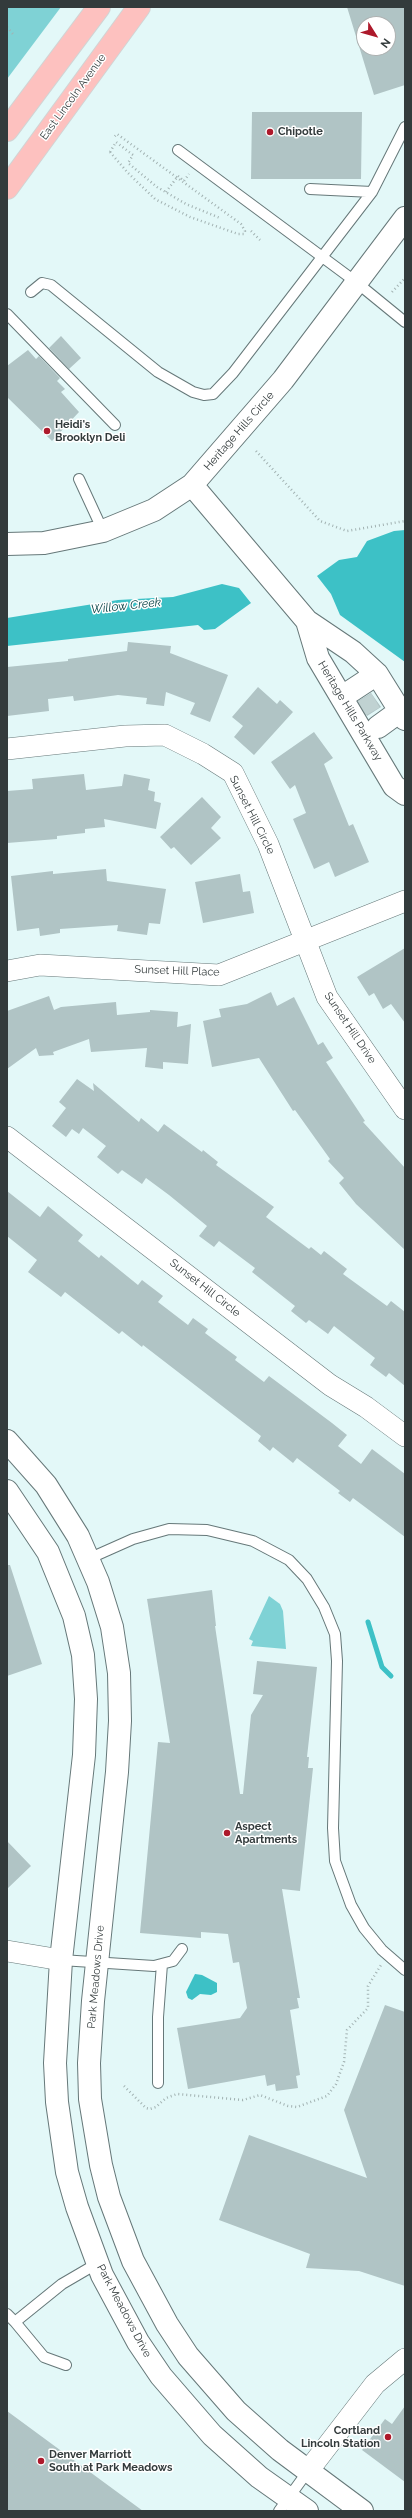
<!DOCTYPE html>
<style>
body{margin:0}
#map{position:relative;width:412px;height:2518px;overflow:hidden;background:#e3f8f8;font-family:Raleway,sans-serif}
canvas{display:block}
.frame{position:absolute;inset:0;border:8px solid #333b3c;pointer-events:none}
.north{position:absolute;left:356px;top:16px;width:40px;height:40px;box-sizing:border-box;background:#fff;border:1px solid #adb1b1;border-radius:50%;rotate:127deg;font-size:11px;font-weight:700;line-height:16px;text-align:center;color:#333b3c}
.north::after{content:'';display:block;margin:auto;width:14px;height:18px;background:#ad192b;clip-path:polygon(50% 0,100% 100%,50% 72%,0 100%)}
</style>
<div id="map">
<canvas width="412" height="2518"></canvas>
<div class="frame"></div>
<div class="north">N</div>
</div>
<script>
const ctx = document.querySelector('canvas').getContext('2d');
ctx.lineJoin = 'round';
function paint(path, color) {
  ctx.fillStyle = color;
  ctx.fill(path, 'evenodd');
}
function poly(rows) {
  const path = new Path2D();
  for (const r of rows) {
    path.moveTo(r[0], r[1]);
    for (let i = 2; i < r.length; i += 2) path.lineTo(r[i], r[i + 1]);
  }
  return path;
}
function stroke(path, color, width, dash) {
  ctx.strokeStyle = color;
  ctx.lineWidth = width;
  ctx.lineCap = dash ? 'butt' : 'round';
  ctx.setLineDash(dash || []);
  ctx.stroke(path);
}
function drawText(font, color, halo, rows, align = 'center') {
  ctx.font = font + ' Raleway,sans-serif';
  ctx.lineWidth = 3;
  ctx.setLineDash([]);
  ctx.textBaseline = 'middle';
  ctx.strokeStyle = halo;
  ctx.fillStyle = color;
  for (const [text, x, y, turn = 0] of rows) {
    ctx.save();
    ctx.translate(x, y);
    ctx.rotate((+turn || 0) * Math.PI / 180);
    ctx.textAlign = isNaN(turn) ? turn : align;
    if (halo) ctx.strokeText(text, 0, 0);
    ctx.fillText(text, 0, 0);
    ctx.restore();
  }
}
paint(poly([
 [7,7,61,7,7,79],
 [269,1596,280,1604,283,1611,286,1649,251,1646,253,1641,249,1639]
]), '#7fd2d5');
paint(poly([
 [405,530,405,662,340,615,331,594,317,576,339,560,357,557,367,541,394,531],
 [222,584,239,588,251,603,215,629,204,630,198,625,7,646,7,618,118,600,173,597],
 [195,1974,202,1975,217,1983,217,1992,211,1995,200,1994,192,2000,188,1998,186,1992]
]), '#3dc1c6');
stroke(poly([
 [368,1622,382,1667,391,1676]
]), '#3dc1c6', 5);
paint(poly([
 [347,7,405,7,405,85,374,95],
 [364,24,388,24,388,48,364,48],
 [252,112,362,112,361,179,251,179],
 [61,336,81,358,69,369,49,348],
 [28,350,36,359,39,356,60,378,57,381,65,389,61,392,79,412,52,441,7,397,7,366],
 [128,642,171,646,170,653,228,675,210,722,190,714,195,703,166,692,164,706,146,704,147,698,118,695,74,701,73,696,48,699,49,711,7,716,7,667,68,661,68,659,127,651],
 [258,687,277,704,280,700,293,712,254,755,234,737,243,726,232,717],
 [371,693,381,707,367,716,358,701],
 [314,732,333,758,324,764,349,826,353,824,369,862,335,877,329,862,314,869,293,819,306,813,295,785,290,789,271,762],
 [84,774,86,790,122,786,124,774,150,779,148,790,155,792,154,801,161,803,156,829,104,819,105,827,85,829,85,833,57,836,57,839,7,843,7,791,33,789,32,779],
 [202,797,221,817,211,828,221,838,191,865,174,847,171,849,160,837],
 [106,869,107,881,166,889,160,924,149,923,147,935,117,931,118,925,60,929,60,933,40,936,39,928,17,931,11,876,53,871,53,874],
 [240,874,243,892,250,891,254,913,203,923,195,882],
 [405,948,405,1023,391,1004,383,1009,374,993,369,996,357,977],
 [271,992,277,1006,294,997,318,1045,323,1042,333,1058,326,1062,365,1121,363,1122,405,1168,405,1250,356,1204,339,1183,344,1178,328,1161,330,1159,295,1110,293,1111,259,1058,212,1067,203,1021,221,1017,219,1009,247,1004],
 [49,996,54,1010,61,1007,116,1002,117,1015,150,1012,150,1010,178,1012,177,1027,191,1024,188,1064,163,1062,163,1069,145,1067,147,1048,91,1052,89,1039,53,1052,54,1055,39,1056,36,1048,7,1069,7,1011],
 [77,1079,94,1091,93,1083,139,1122,141,1118,158,1132,164,1124,202,1152,203,1150,218,1162,216,1165,274,1207,266,1217,309,1249,311,1247,321,1255,324,1251,347,1269,343,1274,387,1306,391,1301,405,1312,405,1386,389,1373,386,1377,370,1365,375,1358,334,1326,328,1334,309,1320,306,1323,291,1311,295,1306,252,1272,255,1268,219,1241,214,1247,199,1236,207,1226,169,1195,146,1178,142,1184,122,1170,118,1174,97,1157,106,1146,83,1128,79,1134,72,1129,66,1137,52,1126,66,1108,59,1102],
 [7,1191,40,1217,48,1206,83,1235,78,1241,99,1258,101,1255,138,1285,142,1280,163,1296,158,1302,188,1325,193,1318,208,1329,205,1333,237,1357,235,1360,264,1382,269,1376,332,1423,347,1435,338,1446,361,1464,372,1449,405,1474,405,1537,353,1498,350,1502,338,1493,340,1491,297,1458,293,1463,273,1447,270,1451,258,1441,261,1436,143,1345,142,1347,122,1331,119,1334,65,1292,61,1297,28,1272,37,1260,7,1236],
 [7,1565,10,1565,42,1664,7,1676],
 [212,1590,216,1626,215,1626,240,1794,243,1794,251,1715,263,1695,253,1694,257,1661,317,1667,307,1757,309,1757,308,1768,313,1768,300,1891,282,1889,300,1998,297,1998,299,2008,290,2010,300,2075,296,2076,298,2088,276,2091,275,2084,267,2086,265,2075,188,2089,177,2028,240,2018,247,2008,239,1962,233,1963,228,1934,201,1932,201,1938,140,1933,158,1742,170,1743,147,1599],
 [7,1841,31,1866,7,1889],
 [385,2005,405,2012,405,2286,359,2271,306,2268,310,2254,219,2220,249,2135,367,2178,344,2110],
 [405,2406,405,2482,362,2450,385,2419,392,2424],
 [7,2411,143,2511,7,2511]
]), '#b0c4c5');
stroke(poly([
 [362,699,370,713]
]), '#c0d2d2', 22, [22, 11]);
const service = poly([
 [178,150,356,282,405,322],
 [310,189,372,192],
 [31,292,42,283,51,285,158,372,193,392,204,395,213,394,233,373,372,192,405,127],
 [7,314,115,425],
 [79,479,103,531],
 [88,1559,133,1539,169,1529,207,1530,253,1541,289,1560,307,1579,324,1607,335,1634,337,1661,333,1828,335,1861,351,1905,364,1928,382,1950,405,1970],
 [61,1960,154,1966,173,1961,182,1949],
 [158,2083,158,2017,162,1964],
 [7,2314,15,2322],
 [66,2365,44,2357,15,2322,62,2284,98,2263],
 [279,2511,308,2471]
]);
const minor = poly([
 [7,749,125,736,165,735,203,754,233,773,268,844,327,997,405,1109],
 [7,971,40,965,219,975,405,901],
 [7,1137,330,1385,366,1407,405,1436],
 [7,1951,61,1960],
 [308,2471,375,2384,405,2359]
]);
const tertiary = poly([
 [192,485,307,621,353,652,377,674,405,719],
 [7,544,44,543,103,531,154,510,192,485,283,380,405,218],
 [307,621,318,658,394,786,405,794],
 [342,697,377,674],
 [378,727,400,711]
]);
const secondary = poly([
 [7,1441,46,1485,78,1536,98,1582,112,1627,119,1673,120,1721,117,1772,93,2001,89,2063,90,2099,101,2165,109,2197,133,2261,167,2324,188,2356,236,2411,280,2450,362,2511],
 [7,1491,48,1552,74,1616,83,1655,86,1699,84,1755,61,1960,55,2063,57,2102,67,2172,77,2207,102,2275,138,2342,161,2376,212,2435,259,2477,307,2511]
]);
const primary = poly([
 [7,130,99,7],
 [7,188,139,7]
]);
stroke(service, '#667879', 12);
stroke(minor, '#667879', 22);
stroke(tertiary, '#667879', 24);
stroke(secondary, '#667879', 24);
stroke(primary, '#d2d4d4', 24);
stroke(poly([
 [7,27,13,34],
 [110,152,116,142,133,155,128,163,157,187,186,204,220,218],
 [166,192,178,176,184,181,189,174],
 [251,231,260,240],
 [392,292,405,278],
 [256,451,320,521,347,531,405,521],
 [124,2086,146,2108,150,2109,156,2107,166,2098,177,2094,243,2100,260,2095,288,2106,297,2107,327,2096,336,2084,344,2062,347,2030,368,2008,368,1986,381,1965]
]), '#a2b2b2', 2.5, [1, 3]);
stroke(service, '#fff', 10);
stroke(minor, '#fff', 21);
stroke(tertiary, '#fff', 22);
stroke(secondary, '#fff', 22);
stroke(primary, '#fdc1bf', 22);
stroke(poly([
 [110,152,128,173,155,199,190,217,238,234,244,234,245,231,241,224,117,134,114,137]
]), '#a2b2b2', 2.5, [1, 3]);
for (const [x, y, r, color] of [
 [270,132,4,"#ad192b"],
 [47,431,4,"#ad192b"],
 [227,1833,4,"#ad192b"],
 [388,2437,4,"#ad192b"],
 [41,2461,4,"#ad192b"]
]) {
  const dot = new Path2D();
  dot.arc(x, y, r, 0, 2 * Math.PI);
  ctx.fillStyle = color;
  ctx.fill(dot);
  stroke(dot, '#fff', 1.5);
}
drawText('11px', '#333b3c', '#fff', [
 ["East Lincoln Avenue",73,97,-54],
 ["Heritage Hills Circle",239,431,-49],
 ["Heritage Hills Parkway",350,711,59],
 ["Sunset Hill Circle",252,815,63],
 ["Sunset Hill Place",177,971,2],
 ["Sunset Hill Drive",350,1028,56],
 ["Sunset Hill Circle",205,1288,38],
 ["Park Meadows Drive",96,1977,-85],
 ["Park Meadows Drive",124,2311,62]
]);
drawText('bold 11px', '#333b3c', '#fff', [
 ["Chipotle",278,132],
 ["Heidi's",55,425],
 ["Brooklyn Deli",55,438],
 ["Aspect",235,1827],
 ["Apartments",235,1840],
 ["Cortland",380,2431,"right"],
 ["Lincoln Station",380,2444,"right"],
 ["Denver Marriott",49,2455],
 ["South at Park Meadows",49,2468]
], 'left');
drawText('italic 12px', '#0a4547', '#fff', [
 ["Willow Creek",126,606,-6]
]);
</script>
